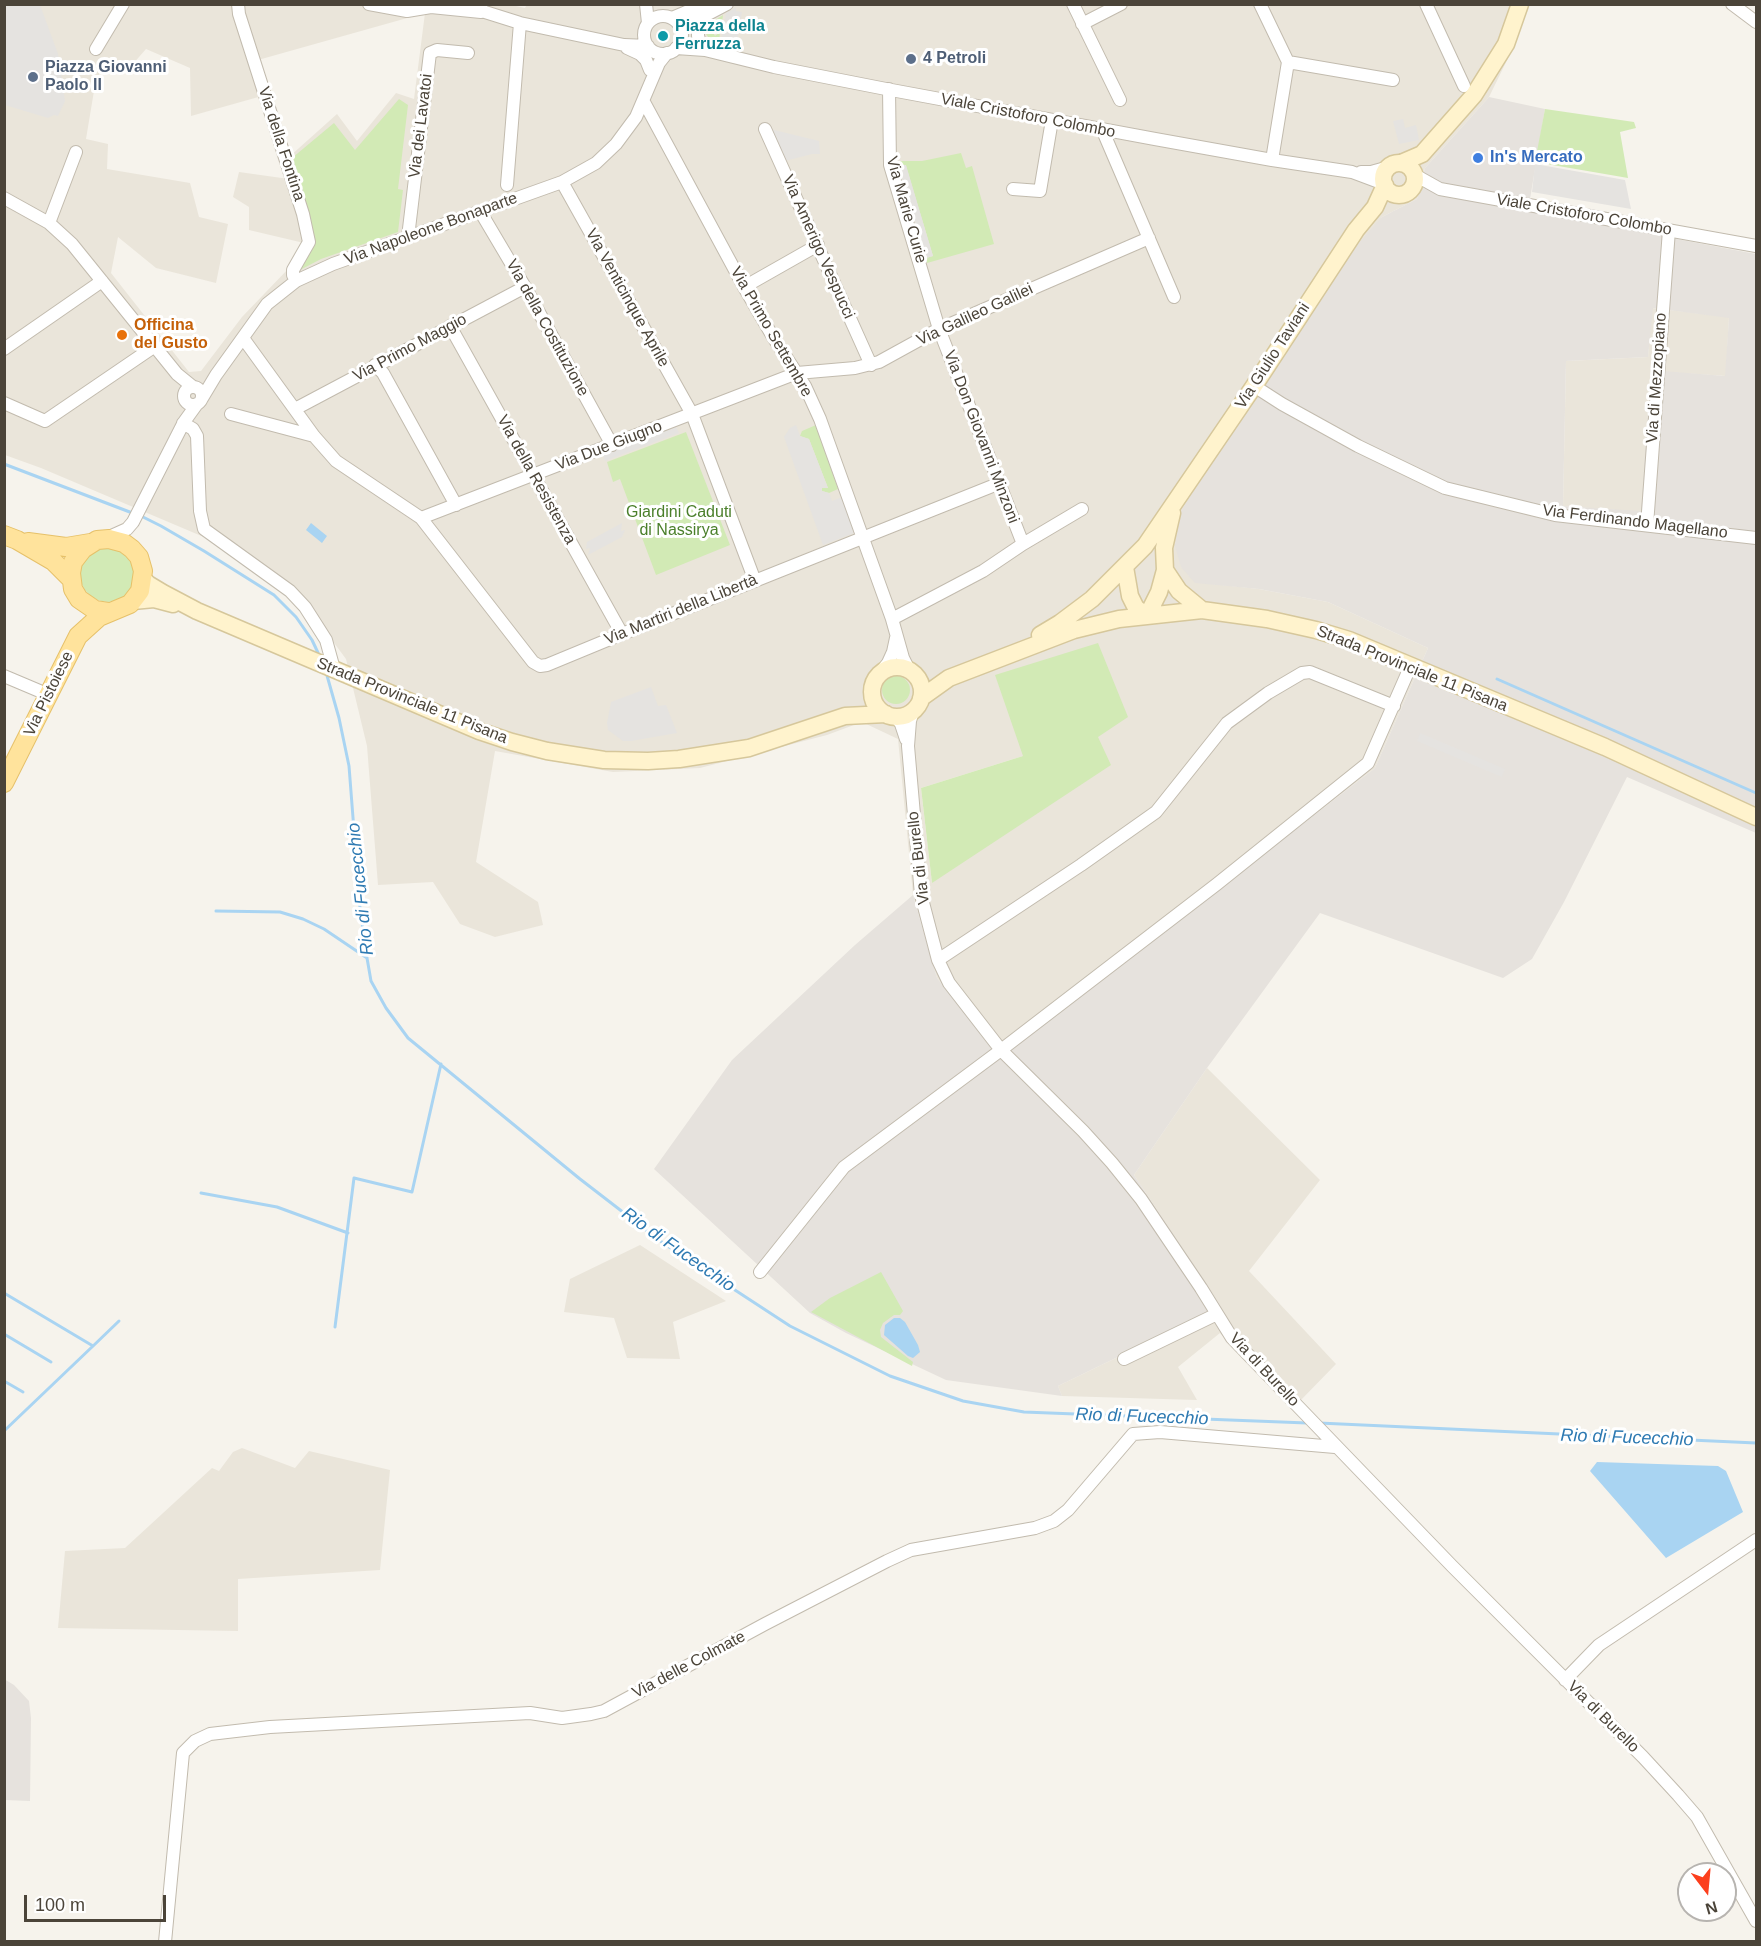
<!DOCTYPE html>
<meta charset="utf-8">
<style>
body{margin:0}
#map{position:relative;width:1761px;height:1946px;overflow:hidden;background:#f6f3ec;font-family:Helvetica,sans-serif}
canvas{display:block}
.frame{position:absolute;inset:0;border:6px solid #4b4439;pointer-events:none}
.north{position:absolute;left:1677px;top:1862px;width:60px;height:60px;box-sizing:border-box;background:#fff;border:2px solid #b7b4b0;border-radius:50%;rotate:164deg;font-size:16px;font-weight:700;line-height:24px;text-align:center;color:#4b4439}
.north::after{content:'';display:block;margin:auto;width:21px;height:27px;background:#fc3f1d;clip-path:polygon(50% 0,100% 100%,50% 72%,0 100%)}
.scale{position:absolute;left:24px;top:1895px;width:142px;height:27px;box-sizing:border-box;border:3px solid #4b4439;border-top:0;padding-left:8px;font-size:18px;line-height:21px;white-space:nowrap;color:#4b4439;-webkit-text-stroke:4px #fff;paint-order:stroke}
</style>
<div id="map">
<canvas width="1761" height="1946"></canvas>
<div class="frame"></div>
<div class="north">N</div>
<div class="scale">100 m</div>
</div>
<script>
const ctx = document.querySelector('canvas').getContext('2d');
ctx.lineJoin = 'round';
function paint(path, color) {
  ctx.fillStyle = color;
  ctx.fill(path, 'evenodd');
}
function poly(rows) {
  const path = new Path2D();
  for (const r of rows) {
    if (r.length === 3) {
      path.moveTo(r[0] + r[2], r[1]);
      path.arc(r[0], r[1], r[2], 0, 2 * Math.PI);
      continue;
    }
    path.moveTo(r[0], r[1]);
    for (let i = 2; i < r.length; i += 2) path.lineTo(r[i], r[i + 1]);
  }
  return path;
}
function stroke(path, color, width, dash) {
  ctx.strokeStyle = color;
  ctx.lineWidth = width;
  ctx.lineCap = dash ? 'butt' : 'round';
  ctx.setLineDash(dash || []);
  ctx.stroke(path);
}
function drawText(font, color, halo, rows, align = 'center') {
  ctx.font = font + ' Helvetica,sans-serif';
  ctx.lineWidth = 6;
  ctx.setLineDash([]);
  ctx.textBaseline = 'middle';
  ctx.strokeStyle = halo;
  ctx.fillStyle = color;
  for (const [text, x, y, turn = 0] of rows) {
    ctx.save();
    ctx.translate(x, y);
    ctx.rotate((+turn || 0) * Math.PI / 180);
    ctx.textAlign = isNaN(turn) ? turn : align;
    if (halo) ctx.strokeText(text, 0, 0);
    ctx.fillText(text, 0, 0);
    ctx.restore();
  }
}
paint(poly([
 [507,4,525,8,527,4,1527,5,1513,48,1489,97,1425,168,1417,199,1382,217,1195,582,1259,589,1328,602,1428,648,1375,768,1000,1058,937,978,913,895,898,739,862,722,827,735,700,768,613,772,495,751,476,862,538,902,543,925,495,937,460,924,433,882,378,885,367,746,346,659,306,605,225,546,41,468,5,455,4,5],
 [425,13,414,99,396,93,357,141,337,114,289,157,296,180,239,172,233,197,249,207,249,230,304,243,289,268,242,317,201,371,189,372,111,273,118,237,156,268,216,283,228,224,199,217,190,183,107,169,108,144,86,139,95,85,103,64,125,73,146,49,190,68,191,116,269,94,258,60],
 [1023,756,932,883,921,788],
 [1652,308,1729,317,1726,376,1652,371,1642,512,1563,506,1566,361,1648,357],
 [1207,1068,1320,1180,1249,1271,1336,1364,1301,1400,1289,1406,1220,1333,1178,1367,1197,1400,1062,1396,1058,1386,1221,1307,1134,1175],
 [640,1245,726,1301,673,1322,680,1359,627,1358,614,1318,564,1312,570,1279],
 [242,1448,295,1468,309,1451,390,1470,380,1570,238,1579,238,1631,58,1628,65,1551,125,1548,212,1468,219,1471,233,1452]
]), '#eae5da');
paint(poly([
 [1489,97,1545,109,1528,211,1756,254,1756,833,1627,777,1564,902,1532,959,1503,978,1320,913,1207,1068,1134,1175,1221,1307,1058,1386,1062,1396,946,1380,846,1333,810,1313,654,1169,732,1060,855,945,913,895,937,978,1000,1058,1375,768,1428,648,1328,602,1259,589,1195,583,1181,567,1175,546,1179,514,1335,270,1382,217,1417,199,1425,168],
 [1653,308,1729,318,1725,376,1651,370,1641,511,1563,506,1566,361,1648,357],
 [4,1679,14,1685,29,1701,31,1718,30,1801,5,1800]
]), '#e6e2dd');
paint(poly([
 [723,15,721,30,718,25,711,29,715,36,720,32,719,43,711,41,706,34,706,26],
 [399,99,408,105,398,189,403,190,398,232,321,259,300,270,310,236,308,210,292,158,334,123,355,150],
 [1545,109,1634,122,1636,128,1620,132,1628,178,1535,162],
 [961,153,966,168,972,166,994,244,927,263,926,258,933,256,906,166,898,165,897,161,922,161],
 [816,425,838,489,829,493,822,491,821,488,828,488,809,439,800,436,802,431],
 [686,432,730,545,656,575,620,479,613,482,607,462],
 [108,574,28],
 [1098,643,1128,717,1098,737,1111,765,932,883,921,788,1023,756,995,675],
 [896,690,14],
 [881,1272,903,1311,900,1315,894,1315,883,1323,880,1330,881,1337,913,1362,912,1366,811,1312,830,1298]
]), '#d2eab5');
paint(poly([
 [4,5,40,5,58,54,65,101,58,116,54,115,48,118,5,105],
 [736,8,736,11,742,12,736,47,721,43,726,13],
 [1403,119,1405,128,1416,125,1419,140,1399,144,1393,121],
 [770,129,819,141,820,154,812,154,785,161],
 [1535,164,1625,180,1631,209,1532,192],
 [898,165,906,165,933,256,926,258],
 [796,425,800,436,809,439,828,488,822,488,822,491,829,493,832,501,842,497,854,533,823,545,784,437,790,428],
 [676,427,679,433,605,461,603,455],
 [622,523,621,531,625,530,622,537,588,555,590,548,586,549,587,542],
 [651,687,658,706,666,705,677,733,631,741,623,741,608,730,607,723,611,702],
 [1420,733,1505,769,1502,777,1417,741]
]), '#e5e3e0');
paint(poly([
 [311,523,327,536,322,543,306,530],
 [894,1318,900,1318,905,1322,918,1345,920,1352,913,1358,908,1356,884,1335,885,1325],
 [1597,1462,1718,1466,1726,1471,1743,1512,1666,1558,1590,1471]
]), '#a9d4f2');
stroke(poly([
 [4,464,135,514],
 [141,516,161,526,204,551,274,595,296,617,312,640,320,657],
 [326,672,339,718,349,766,360,908,367,958,371,981,386,1008,408,1038,580,1179,663,1243,790,1326,890,1376,963,1401,1024,1412,1307,1423],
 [1497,679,1756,793],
 [216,911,280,912,303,919,324,929,367,958],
 [201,1193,277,1207,348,1233],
 [4,1293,93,1346,4,1431],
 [335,1327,354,1178,412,1192,441,1064],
 [4,1334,51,1362],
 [92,1347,119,1321],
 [4,1381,23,1392],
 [1319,1423,1756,1443]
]), '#a9d4f2', 3);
const street = poly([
 [238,4,239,14,303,214,309,242,293,270,293,275,296,281],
 [369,4,407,11,431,7,481,12],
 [471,4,485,12,520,23,624,45,648,46],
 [646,4,648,23],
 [1073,4,1120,100],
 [1260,4,1288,62,1272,160],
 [1426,4,1464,86],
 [1732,4,1756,22],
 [705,15,698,29,698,36,700,43,705,50],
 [663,35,19],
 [672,18,705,4],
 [1082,24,1121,4],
 [681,30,689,24,727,4],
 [627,48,640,54,646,60,650,70],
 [676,48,705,50,774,67,886,89,1155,139,1272,160,1352,172,1384,184],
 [96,49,123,4],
 [1288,62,1393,80],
 [889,89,890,165,939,329,1023,544],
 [644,102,744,287,773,337,805,386,820,419,892,619,903,658,909,670],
 [765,129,871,365],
 [1102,129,1174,297],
 [1361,172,1371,172,1389,167],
 [1415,175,1440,189,1756,246],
 [562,182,692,414,755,581],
 [507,185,520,23],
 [1013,189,1040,191,1052,120],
 [4,198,49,223,72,244,177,374,193,387],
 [480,211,525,287,612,445],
 [49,223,76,152],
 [408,237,430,53,437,50,468,53],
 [744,287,818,245],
 [450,326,622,634],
 [243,338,314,436,336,461,421,518,533,662,540,666,547,665,622,634,1000,483],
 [4,349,102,281],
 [375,365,383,373,456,505],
 [1254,386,1282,404,1358,446,1445,488,1555,515,1756,538],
 [193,396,9],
 [201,400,216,375,267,304,296,281,333,264,562,182,596,163,616,144,636,117,659,63,667,53],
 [4,403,45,421,155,346],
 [295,409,525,287],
 [231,414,314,436],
 [183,423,193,429,197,436,200,511,204,529,290,591,305,607,326,640,334,669],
 [421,518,797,373,855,368,879,362,939,329,1149,238],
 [1647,525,1669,230],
 [107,538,127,529,133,522,184,422,197,404],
 [892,619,983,571,1023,544,1082,509],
 [4,676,49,695],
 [878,676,888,663,893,652,896,638],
 [913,711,910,721,908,746,921,895,938,960,949,983,1001,1050,1083,1131,1112,1163,1141,1199,1201,1288,1232,1338,1452,1566,1643,1757,1678,1795,1697,1817,1756,1921],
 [895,716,901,724,906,739],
 [938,960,1081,865,1156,812,1227,723,1268,693,1302,673,1310,672,1394,706],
 [760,1272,844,1167,1001,1050,1217,884,1368,763,1411,665],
 [1124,1359,1217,1314],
 [1565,1680,1599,1645,1756,1540],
 [165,1942,183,1753,195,1741,210,1734,270,1727,530,1713,562,1718,591,1714,604,1711,765,1624,887,1561,911,1550,1035,1528,1054,1521,1068,1510,1133,1434,1160,1432,1335,1447]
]);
const secondary = poly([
 [1401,163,1422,154,1474,95,1506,44,1520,4],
 [1399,179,16],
 [1172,513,1164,548,1165,570,1179,591,1202,610],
 [1125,567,1130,596,1136,608,1147,616],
 [143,579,148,584,163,593,197,611,479,731,512,742,547,751,604,760,648,761,679,759,749,748,845,716,886,714],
 [133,601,154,599,173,604],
 [1147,616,1159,592,1165,570],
 [1040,635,1060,623,1092,599,1145,546,1254,386,1356,230,1375,207,1385,185],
 [897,692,25],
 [921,698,949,678,1074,630,1119,619,1202,610,1267,619,1316,630,1349,640,1605,747,1756,817]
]);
const primary = poly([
 [4,535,17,540,53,561,70,578],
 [28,542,66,547,90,543],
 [4,783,78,636,99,617,130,604,140,591,143,571,139,557,132,549,124,543,109,539,97,540,83,549,73,562,71,573,73,589,79,599,95,610,108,612]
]);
stroke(street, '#c2bbae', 14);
stroke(secondary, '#d6c79b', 19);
stroke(primary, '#e6c16a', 20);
stroke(street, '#fff', 12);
stroke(secondary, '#fff3cd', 16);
stroke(primary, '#ffe39c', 18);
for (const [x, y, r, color] of [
 [663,36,6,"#0f9aa8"],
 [911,59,6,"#5c6f8a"],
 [33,77,6,"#5c6f8a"],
 [1478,158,6,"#3f7fe0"],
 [122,335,6,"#e8710a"]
]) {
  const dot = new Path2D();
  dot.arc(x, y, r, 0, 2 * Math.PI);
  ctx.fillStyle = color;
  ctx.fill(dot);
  stroke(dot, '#fff', 2);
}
drawText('bold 16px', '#0d838f', '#fff', [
 ["Piazza della",675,27],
 ["Ferruzza",675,45]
], 'left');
drawText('bold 16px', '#4e5e75', '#fff', [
 ["4 Petroli",923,59],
 ["Piazza Giovanni",45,68],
 ["Paolo II",45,86]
], 'left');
drawText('16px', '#4b4439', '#fff', [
 ["Viale Cristoforo Colombo",1028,116,11],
 ["Via dei Lavatoi",421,126,-83],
 ["Via della Fontina",281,144,72],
 ["Via Marie Curie",906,210,74],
 ["Viale Cristoforo Colombo",1584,215,10],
 ["Via Napoleone Bonaparte",431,229,-20],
 ["Via Amerigo Vespucci",818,247,66],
 ["Via Venticinque Aprile",627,298,61],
 ["Via Galileo Galilei",975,315,-25],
 ["Via della Costituzione",547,328,61],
 ["Via Primo Settembre",771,332,60],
 ["Via Primo Maggio",410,348,-28],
 ["Via Giulio Taviani",1273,356,-57],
 ["Via di Mezzopiano",1657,378,-86],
 ["Via Don Giovanni Minzoni",981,437,69],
 ["Via Due Giugno",609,446,-21],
 ["Via della Resistenza",536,480,61],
 ["Via Ferdinando Magellano",1635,522,7],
 ["Via Martiri della Libertà",681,610,-22],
 ["Strada Provinciale 11 Pisana",1412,669,22],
 ["Via Pistoiese",49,694,-64],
 ["Strada Provinciale 11 Pisana",412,701,22],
 ["Via di Burello",919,858,-97],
 ["Via di Burello",1264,1370,47],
 ["Via delle Colmate",689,1665,-28],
 ["Via di Burello",1603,1717,45]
]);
drawText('bold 16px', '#366cbe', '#fff', [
 ["In's Mercato",1490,158]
], 'left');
drawText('bold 16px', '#c56008', '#fff', [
 ["Officina",134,326],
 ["del Gusto",134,344]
], 'left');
drawText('16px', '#4a7f2a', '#fff', [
 ["Giardini Caduti",679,513],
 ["di Nassirya",679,531]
]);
drawText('italic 18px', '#2e7ab2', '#fff', [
 ["Rio di Fucecchio",361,889,-96],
 ["Rio di Fucecchio",678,1250,35],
 ["Rio di Fucecchio",1142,1417,2],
 ["Rio di Fucecchio",1627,1438,2]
]);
</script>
